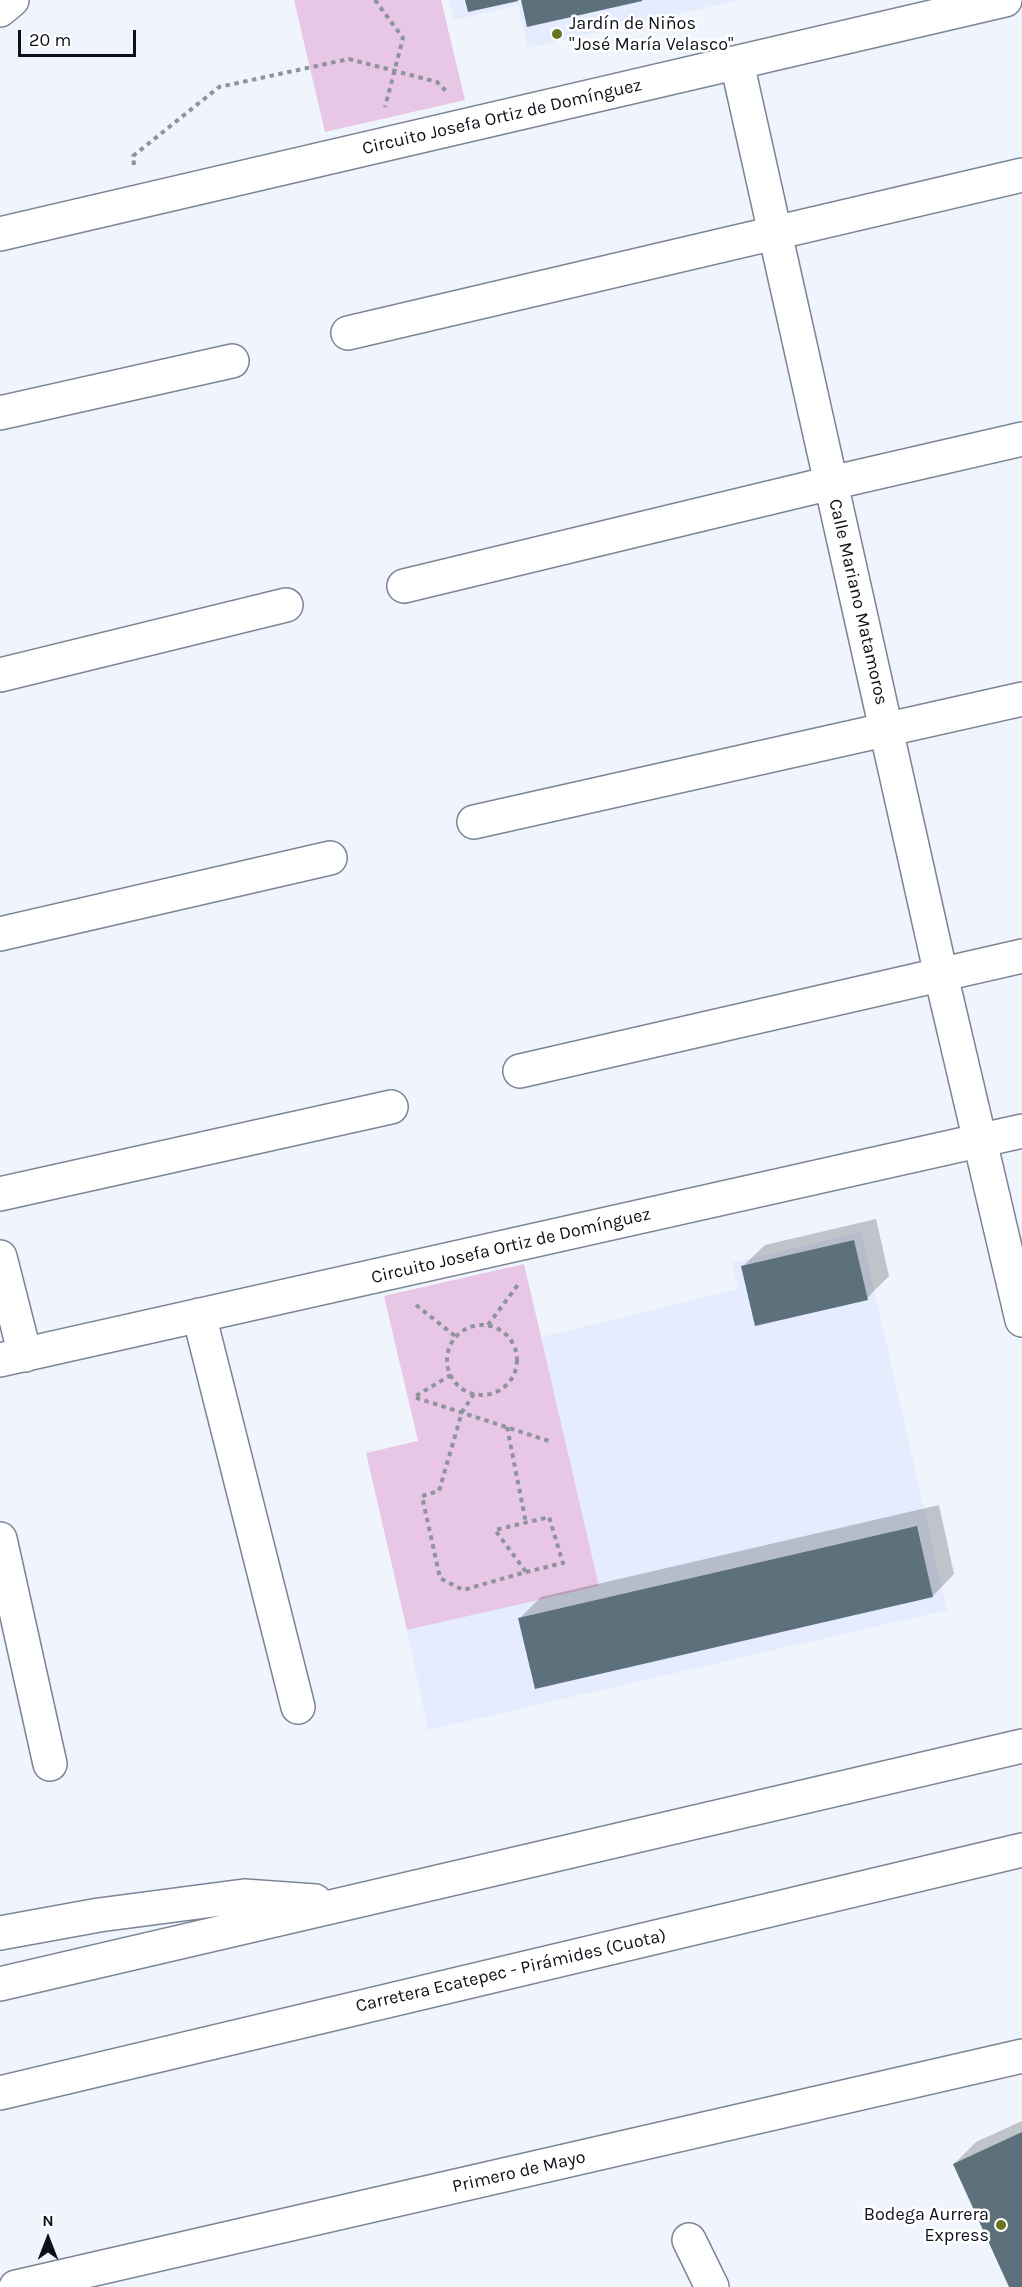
<!DOCTYPE html>
<meta charset="utf-8">
<style>
body{margin:0}
#map{position:relative;width:1022px;height:2287px;overflow:hidden;background:#f0f4fc;font-family:Karla,sans-serif}
canvas{display:block}
.north{position:absolute;left:18px;top:2209px;width:60px;height:60px;-webkit-text-stroke:4px #fff;paint-order:stroke;rotate:0deg;font-size:16px;font-weight:700;line-height:24px;text-align:center;color:#0e1118}
.north::after{content:'';display:block;margin:auto;width:21px;height:27px;background:#0e1118;clip-path:polygon(50% 0,100% 100%,50% 72%,0 100%)}
.scale{position:absolute;left:18px;top:30px;width:118px;height:27px;box-sizing:border-box;border:3px solid #0e1118;border-top:0;padding-left:8px;font-size:18px;line-height:21px;white-space:nowrap;color:#0e1118;-webkit-text-stroke:4px #fff;paint-order:stroke}
</style>
<div id="map">
<canvas width="1022" height="2287"></canvas>
<div class="north">N</div>
<div class="scale">20 m</div>
</div>
<script>
const ctx = document.querySelector('canvas').getContext('2d');
ctx.lineJoin = 'round';
function paint(path, color) {
  ctx.fillStyle = color;
  ctx.fill(path, 'evenodd');
}
function poly(rows) {
  const path = new Path2D();
  for (const r of rows) {
    if (r.length === 3) {
      path.moveTo(r[0] + r[2], r[1]);
      path.arc(r[0], r[1], r[2], 0, 2 * Math.PI);
      continue;
    }
    path.moveTo(r[0], r[1]);
    for (let i = 2; i < r.length; i += 2) path.lineTo(r[i], r[i + 1]);
  }
  return path;
}
function stroke(path, color, width, dash) {
  ctx.strokeStyle = color;
  ctx.lineWidth = width;
  ctx.lineCap = dash ? 'butt' : 'round';
  ctx.setLineDash(dash || []);
  ctx.stroke(path);
}
function drawText(font, color, halo, rows, align = 'center') {
  ctx.font = font + ' Karla,sans-serif';
  ctx.lineWidth = 5;
  ctx.setLineDash([]);
  ctx.textBaseline = 'middle';
  ctx.strokeStyle = halo;
  ctx.fillStyle = color;
  for (const [text, x, y, turn = 0] of rows) {
    ctx.save();
    ctx.translate(x, y);
    ctx.rotate((+turn || 0) * Math.PI / 180);
    ctx.textAlign = isNaN(turn) ? turn : align;
    if (halo) ctx.strokeText(text, 0, 0);
    ctx.fillText(text, 0, 0);
    ctx.restore();
  }
}
paint(poly([
 [449,0,740,0,528,48,518,5,454,20],
 [861,1232,947,1610,428,1730,407,1630,599,1585,541,1337,738,1289,732,1263]
]), '#e5ecfd');
paint(poly([
 [294,0,441,0,465,100,325,132],
 [524,1264,599,1586,407,1630,366,1453,418,1441,384,1296]
]), '#e8c6e6');
paint(poly([
 [876,1219,889,1276,867,1298,743,1266,765,1245],
 [939,1505,954,1574,933,1596,519,1619,541,1597],
 [1022,2121,1022,2286,1010,2287,954,2164,976,2142]
]), '#0003');
paint(poly([
 [465,0,518,0,518,1,468,12],
 [521,0,642,0,642,1,527,27],
 [854,1240,868,1300,755,1326,741,1266],
 [917,1526,933,1597,535,1689,518,1618],
 [1022,2132,1022,2287,1009,2287,953,2164]
]), '#5d717d');
const minor = poly([
 [737,63,941,975,1022,1320],
 [0,234,1005,0],
 [348,333,1022,175],
 [0,413,232,361],
 [404,586,831,483,1022,439],
 [0,675,286,605],
 [474,822,1022,699],
 [0,934,330,858],
 [520,1071,1022,956],
 [0,1194,391,1107],
 [0,1257,25,1355],
 [199,1315,298,1707],
 [0,1360,1022,1131],
 [0,1539,50,1764],
 [689,2240,712,2287]
]);
const secondary = poly([
 [16,2287,1022,2056]
]);
const motorway = poly([
 [0,10,12,0],
 [0,1933,99,1915,244,1896,315,1901],
 [0,1984,1022,1746],
 [0,2093,1022,1850]
]);
stroke(minor, '#7c8497', 36);
stroke(secondary, '#7c8497', 36);
stroke(motorway, '#7c8497', 36);
stroke(poly([
 [375,0,403,38,385,107],
 [134,165,133,156,219,87,349,59,437,82,446,91],
 [416,1305,455,1336],
 [488,1325,520,1282],
 [482,1360,35],
 [451,1375,414,1397,549,1441],
 [474,1394,462,1412,439,1491,422,1496,440,1578,463,1590,526,1572,563,1563,549,1517,495,1530,526,1572],
 [507,1427,526,1523]
]), '#8f939b', 4, [4.5, 4.5]);
stroke(minor, '#fff', 33);
stroke(secondary, '#fff', 33);
stroke(motorway, '#fff', 33);
for (const [x, y, r, color] of [
 [557,34,6,"#697520"],
 [1001,2225,6,"#697520"]
]) {
  const dot = new Path2D();
  dot.arc(x, y, r, 0, 2 * Math.PI);
  ctx.fillStyle = color;
  ctx.fill(dot);
  stroke(dot, '#fff', 2);
}
drawText('18px', '#0e1118', '#fff', [
 ["Jardín de Niños",569,24],
 ["\"José María Velasco\"",569,45],
 ["Bodega Aurrera",989,2215,"right"],
 ["Express",989,2236,"right"]
], 'left');
drawText('18px', '#0e1118', '#fff', [
 ["Circuito Josefa Ortiz de Domínguez",502,117,-13],
 ["Calle Mariano Matamoros",858,602,77],
 ["Circuito Josefa Ortiz de Domínguez",511,1246,-13],
 ["Carretera Ecatepec - Pirámides (Cuota)",511,1971,-13],
 ["Primero de Mayo",519,2172,-13]
]);
</script>
